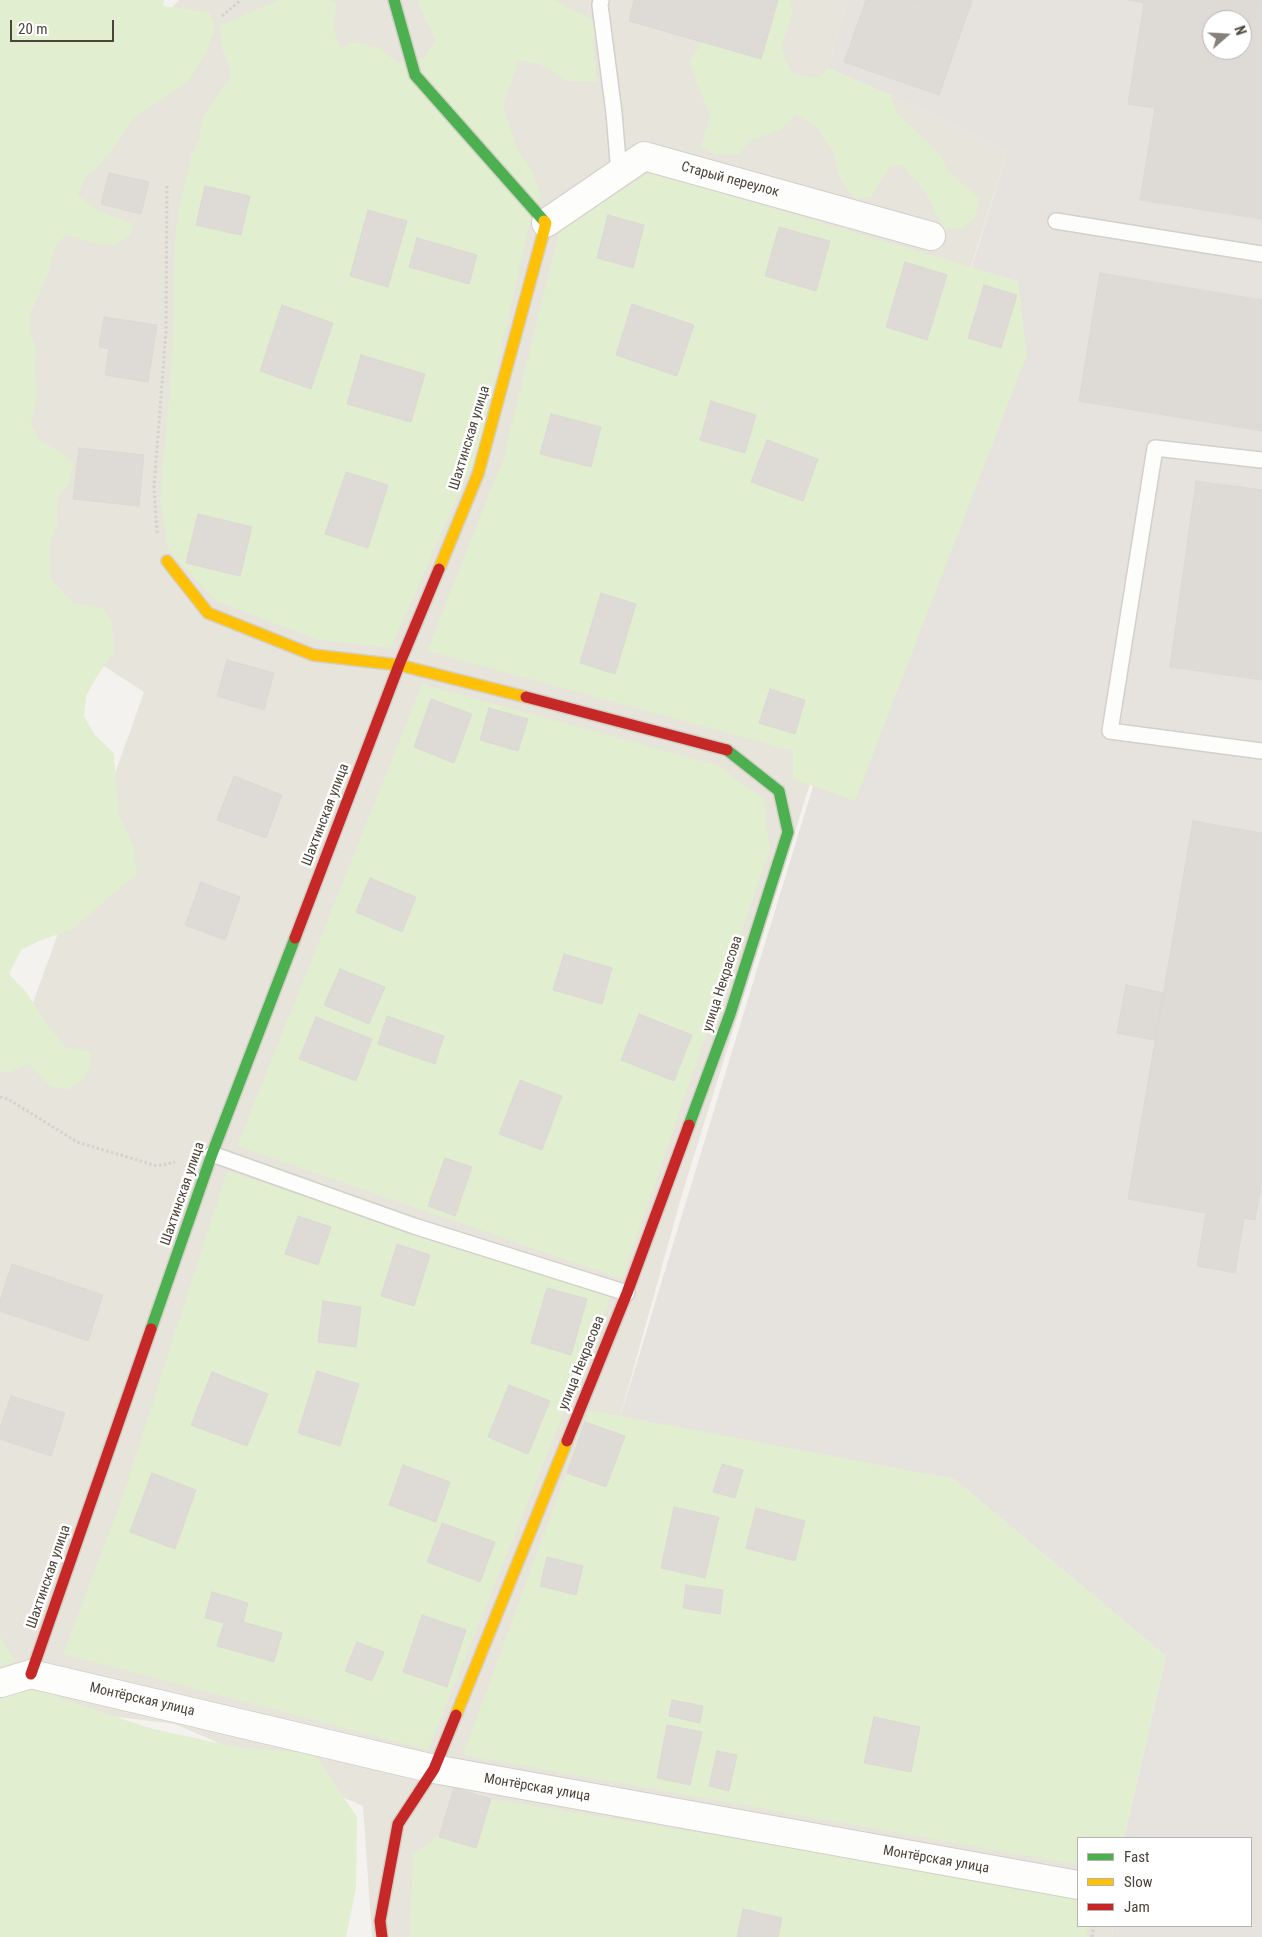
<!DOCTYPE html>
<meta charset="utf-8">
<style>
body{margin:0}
#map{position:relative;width:1262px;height:1937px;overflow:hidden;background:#f4f2ee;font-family:"Roboto Condensed",sans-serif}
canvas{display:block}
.legend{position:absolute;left:1077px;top:1837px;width:175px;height:90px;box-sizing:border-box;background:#fff;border:1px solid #b7b4b0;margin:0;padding:6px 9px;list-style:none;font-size:15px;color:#4b4439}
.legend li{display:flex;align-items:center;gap:10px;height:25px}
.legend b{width:25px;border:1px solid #b7b4b0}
.north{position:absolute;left:1202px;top:10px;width:50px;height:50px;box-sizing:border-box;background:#fff;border:1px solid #b7b4b0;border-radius:50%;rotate:71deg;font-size:14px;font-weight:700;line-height:20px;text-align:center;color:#4b4439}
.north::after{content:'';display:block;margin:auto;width:18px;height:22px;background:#868178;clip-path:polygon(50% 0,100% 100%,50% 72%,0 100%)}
.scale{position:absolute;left:10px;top:20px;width:104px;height:22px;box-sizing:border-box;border:2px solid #4b4439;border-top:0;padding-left:6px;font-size:15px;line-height:18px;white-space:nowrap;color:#4b4439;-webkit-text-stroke:4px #fff;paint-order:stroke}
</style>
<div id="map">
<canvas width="1262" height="1937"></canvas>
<ul class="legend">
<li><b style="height:6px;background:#4caf50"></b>Fast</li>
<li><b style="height:6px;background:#ffc107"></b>Slow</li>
<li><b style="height:6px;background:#c62828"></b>Jam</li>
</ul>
<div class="north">N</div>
<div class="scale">20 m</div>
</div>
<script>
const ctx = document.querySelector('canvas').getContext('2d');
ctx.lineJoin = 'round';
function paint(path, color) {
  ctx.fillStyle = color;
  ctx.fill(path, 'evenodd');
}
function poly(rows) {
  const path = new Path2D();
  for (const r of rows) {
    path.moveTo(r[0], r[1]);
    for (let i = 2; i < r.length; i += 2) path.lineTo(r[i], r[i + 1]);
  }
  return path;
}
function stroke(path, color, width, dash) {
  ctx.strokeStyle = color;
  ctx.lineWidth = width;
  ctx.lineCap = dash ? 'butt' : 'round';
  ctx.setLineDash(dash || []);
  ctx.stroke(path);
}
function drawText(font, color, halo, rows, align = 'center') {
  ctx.font = font + ' "Roboto Condensed",sans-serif';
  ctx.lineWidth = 5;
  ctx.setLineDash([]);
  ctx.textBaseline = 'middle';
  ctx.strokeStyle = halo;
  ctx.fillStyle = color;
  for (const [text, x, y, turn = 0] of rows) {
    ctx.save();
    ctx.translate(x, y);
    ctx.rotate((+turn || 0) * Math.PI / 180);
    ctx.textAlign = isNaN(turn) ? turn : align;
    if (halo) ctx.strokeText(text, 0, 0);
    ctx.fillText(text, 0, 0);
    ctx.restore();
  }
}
paint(poly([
 [179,0,848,0,828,68,891,95,1007,152,683,1191,619,1421,1124,1838,1078,1838,1078,1926,1113,1926,1112,1937,372,1937,363,1806,175,1724,13,1704,0,1708,0,1070,8,1073,144,692,54,634,31,549,23,321,64,203,148,34]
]), '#e7e4dc');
paint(poly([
 [848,0,1262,0,1262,1937,1112,1937,1113,1926,1251,1926,1251,1838,1124,1838,1166,1656,954,1479,619,1421,1007,152,891,95,828,68],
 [1212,20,1242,20,1242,50,1212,50]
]), '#e6e2de');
paint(poly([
 [0,0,164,0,163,6,209,12,215,28,205,55,188,82,134,118,113,149,99,166,87,175,77,195,100,211,134,224,130,235,114,245,94,243,66,235,55,247,47,276,30,315,31,334,36,349,35,370,37,397,31,422,39,440,60,451,74,464,70,481,57,498,57,524,49,547,51,579,74,603,104,608,112,624,114,652,96,678,86,696,84,716,94,734,114,753,117,796,120,817,134,848,137,874,71,930,41,940,21,950,9,974,27,993,45,1021,65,1047,90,1051,90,1067,83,1080,69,1090,50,1086,28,1063,8,1073,0,1070],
 [281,0,329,0,337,3,333,29,341,48,354,42,379,48,398,63,423,58,436,40,418,4,420,0,554,0,596,22,593,46,597,82,568,81,537,63,518,61,503,107,518,151,532,170,541,197,529,226,479,449,391,648,318,640,216,601,168,549,160,498,172,363,175,238,178,211,192,153,199,139,202,119,221,90,232,76,222,49,220,26,255,10],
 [778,0,791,0,792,14,781,49,792,73,816,78,828,68,891,95,896,111,941,155,948,171,980,199,975,218,963,228,944,229,926,193,903,166,890,166,870,198,854,199,839,175,833,152,818,128,796,114,783,129,749,141,740,154,713,154,701,147,710,117,689,62,702,42,761,59],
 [651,172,1018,281,1027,355,855,801,793,779,793,751,427,651,503,459,560,228],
 [422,684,717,765,764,799,770,849,622,1279,237,1146],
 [227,1171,611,1296,428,1750,63,1654,121,1501],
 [589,1410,954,1479,1166,1656,1124,1838,1078,1838,1078,1865,463,1755],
 [0,1636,16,1661,0,1666],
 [21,1689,49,1694,149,1728,235,1747,314,1754,357,1817,356,1888,346,1937,0,1937,0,1695],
 [491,1799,1078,1894,1078,1926,1089,1926,1086,1937,410,1937,413,1854]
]), '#e1eecf');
const building = poly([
 [634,0,778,0,761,59,629,21,634,0],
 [866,0,972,1,939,95,844,62,866,0],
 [1128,0,1262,0,1262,219,1140,200,1155,108,1128,104,1144,3,1128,0],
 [1212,20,1242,20,1242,50,1212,50,1212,20],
 [109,173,149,182,141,214,101,204,109,173],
 [205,186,250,196,241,235,196,225,205,186],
 [368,210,407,221,388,287,350,276,368,210],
 [608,215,644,225,633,268,597,258,608,215],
 [779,227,830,241,816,291,765,276,779,227],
 [417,238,477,255,469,284,409,267,417,238],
 [905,262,947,275,927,340,886,327,905,262],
 [1100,273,1262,300,1262,431,1079,401,1100,273],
 [984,285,1017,295,1001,348,968,338,984,285],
 [632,304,694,325,677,376,616,355,632,304],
 [282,305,333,323,311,389,260,371,282,305],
 [104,317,157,325,148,382,105,375,109,349,99,347,104,317],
 [361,355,425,374,411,422,347,404,361,355],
 [711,401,756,415,745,453,700,440,711,401],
 [551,414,601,427,591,467,540,454,551,414],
 [767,440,818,459,803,501,751,482,767,440],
 [79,448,144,455,139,506,73,499,79,448],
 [346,472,388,485,368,548,325,534,346,472],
 [1196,481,1262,490,1262,680,1170,667,1196,481],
 [198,514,252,527,240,576,186,563,198,514],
 [601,593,636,604,615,674,580,663,601,593],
 [227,660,274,673,264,710,217,696,227,660],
 [770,689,805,700,795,734,759,723,770,689],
 [431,699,472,714,454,763,414,747,431,699],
 [489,708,528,719,518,751,480,740,489,708],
 [234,776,282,795,266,838,217,820,234,776],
 [1193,821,1262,833,1262,1179,1255,1220,1244,1218,1235,1273,1197,1266,1206,1213,1128,1199,1193,821],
 [370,878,416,897,402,932,356,912,370,878],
 [201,882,240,897,225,940,185,925,201,882],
 [564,954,612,968,602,1004,553,990,564,954],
 [340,969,385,987,369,1024,324,1005,340,969],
 [1126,985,1164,993,1154,1040,1117,1033,1126,985],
 [639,1014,692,1035,674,1081,621,1060,639,1014],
 [387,1016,444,1036,435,1064,378,1044,387,1016],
 [316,1017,372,1039,356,1081,299,1059,316,1017],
 [520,1080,562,1096,542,1150,499,1134,520,1080],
 [445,1158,472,1167,455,1216,428,1206,445,1158],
 [298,1216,331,1227,318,1265,285,1254,298,1216],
 [397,1244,430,1255,414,1306,381,1296,397,1244],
 [12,1264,103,1295,88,1341,0,1311,0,1301,12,1264],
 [547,1288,587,1299,571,1355,531,1343,547,1288],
 [323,1301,361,1307,356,1347,318,1342,323,1301],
 [317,1371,359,1384,340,1446,298,1433,317,1371],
 [212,1372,268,1394,247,1446,191,1425,212,1372],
 [509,1385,550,1401,528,1454,488,1437,509,1385],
 [11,1396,65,1413,51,1456,0,1439,0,1428,11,1396],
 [585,1422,625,1436,606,1487,567,1473,585,1422],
 [722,1464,743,1470,735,1498,713,1492,722,1464],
 [403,1465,450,1482,436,1522,389,1505,403,1465],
 [152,1473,196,1490,175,1549,130,1532,152,1473],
 [674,1507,719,1517,705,1578,661,1568,674,1507],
 [756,1508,805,1521,795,1561,746,1548,756,1508],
 [442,1523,495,1542,480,1582,427,1562,442,1523],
 [547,1557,583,1566,576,1595,540,1586,547,1557],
 [686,1585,723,1590,720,1614,683,1608,686,1585],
 [212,1592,248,1603,243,1622,282,1633,274,1662,217,1646,224,1623,205,1618,212,1592],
 [422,1615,466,1630,447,1687,403,1672,422,1615],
 [357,1642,384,1652,372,1681,345,1671,357,1642],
 [672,1700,703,1706,700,1723,669,1716,672,1700],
 [874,1717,920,1727,911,1772,864,1763,874,1717],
 [667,1725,702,1732,690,1785,657,1778,667,1725],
 [717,1751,737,1755,729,1791,709,1786,717,1751],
 [454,1788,491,1799,476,1848,439,1837,454,1788],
 [743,1909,782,1918,778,1937,737,1937,743,1909]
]);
paint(building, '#dedbd6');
stroke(building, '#dcd9d4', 1);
const lane = poly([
 [601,0,600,5,614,113,619,173],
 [1056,221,1262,254],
 [1262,460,1155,448,1110,731,1262,751],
 [212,1154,414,1226,627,1293]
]);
const street = poly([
 [546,223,644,156,931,236],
 [1,1683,31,1674,434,1769,1078,1885]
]);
const fast = poly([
 [394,0,415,75,544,221],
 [689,1125,730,1014,788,832,779,791,727,750],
 [151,1329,212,1154,295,938]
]);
const slow = poly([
 [167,561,208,613,313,655,399,665,526,697],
 [439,569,478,474,546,223,544,221],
 [456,1715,567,1441]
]);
const jam = poly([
 [526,697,727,750],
 [295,938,399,665,439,569],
 [567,1441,627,1293,689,1125],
 [31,1674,151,1329],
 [382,1937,380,1921,398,1824,434,1769,456,1715]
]);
stroke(lane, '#d2d0cb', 18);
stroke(street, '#d2d0cb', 30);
stroke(fast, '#d3cfc5', 14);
stroke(slow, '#d3cfc5', 14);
stroke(jam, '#d3cfc5', 14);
stroke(poly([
 [222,16,241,0],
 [157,533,154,487,166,331,167,184],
 [0,1097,8,1099,77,1142,157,1166,175,1162],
 [1092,1937,1094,1926]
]), '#d3d2cc', 3, [2.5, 2.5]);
stroke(lane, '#fdfdfc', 15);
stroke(street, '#fdfdfc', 28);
stroke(fast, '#4caf50', 11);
stroke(slow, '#ffc107', 11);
stroke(jam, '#c62828', 11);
drawText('14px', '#4b4439', '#fff', [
 ["Старый переулок",730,180,15],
 ["Шахтинская улица",470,438,-73],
 ["Шахтинская улица",326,815,-69],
 ["улица Некрасова",723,984,-72],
 ["Шахтинская улица",183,1194,-71],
 ["улица Некрасова",582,1363,-68],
 ["Шахтинская улица",49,1577,-71],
 ["Монтёрская улица",142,1700,13],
 ["Монтёрская улица",537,1788,10],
 ["Монтёрская улица",936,1860,10]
]);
</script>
